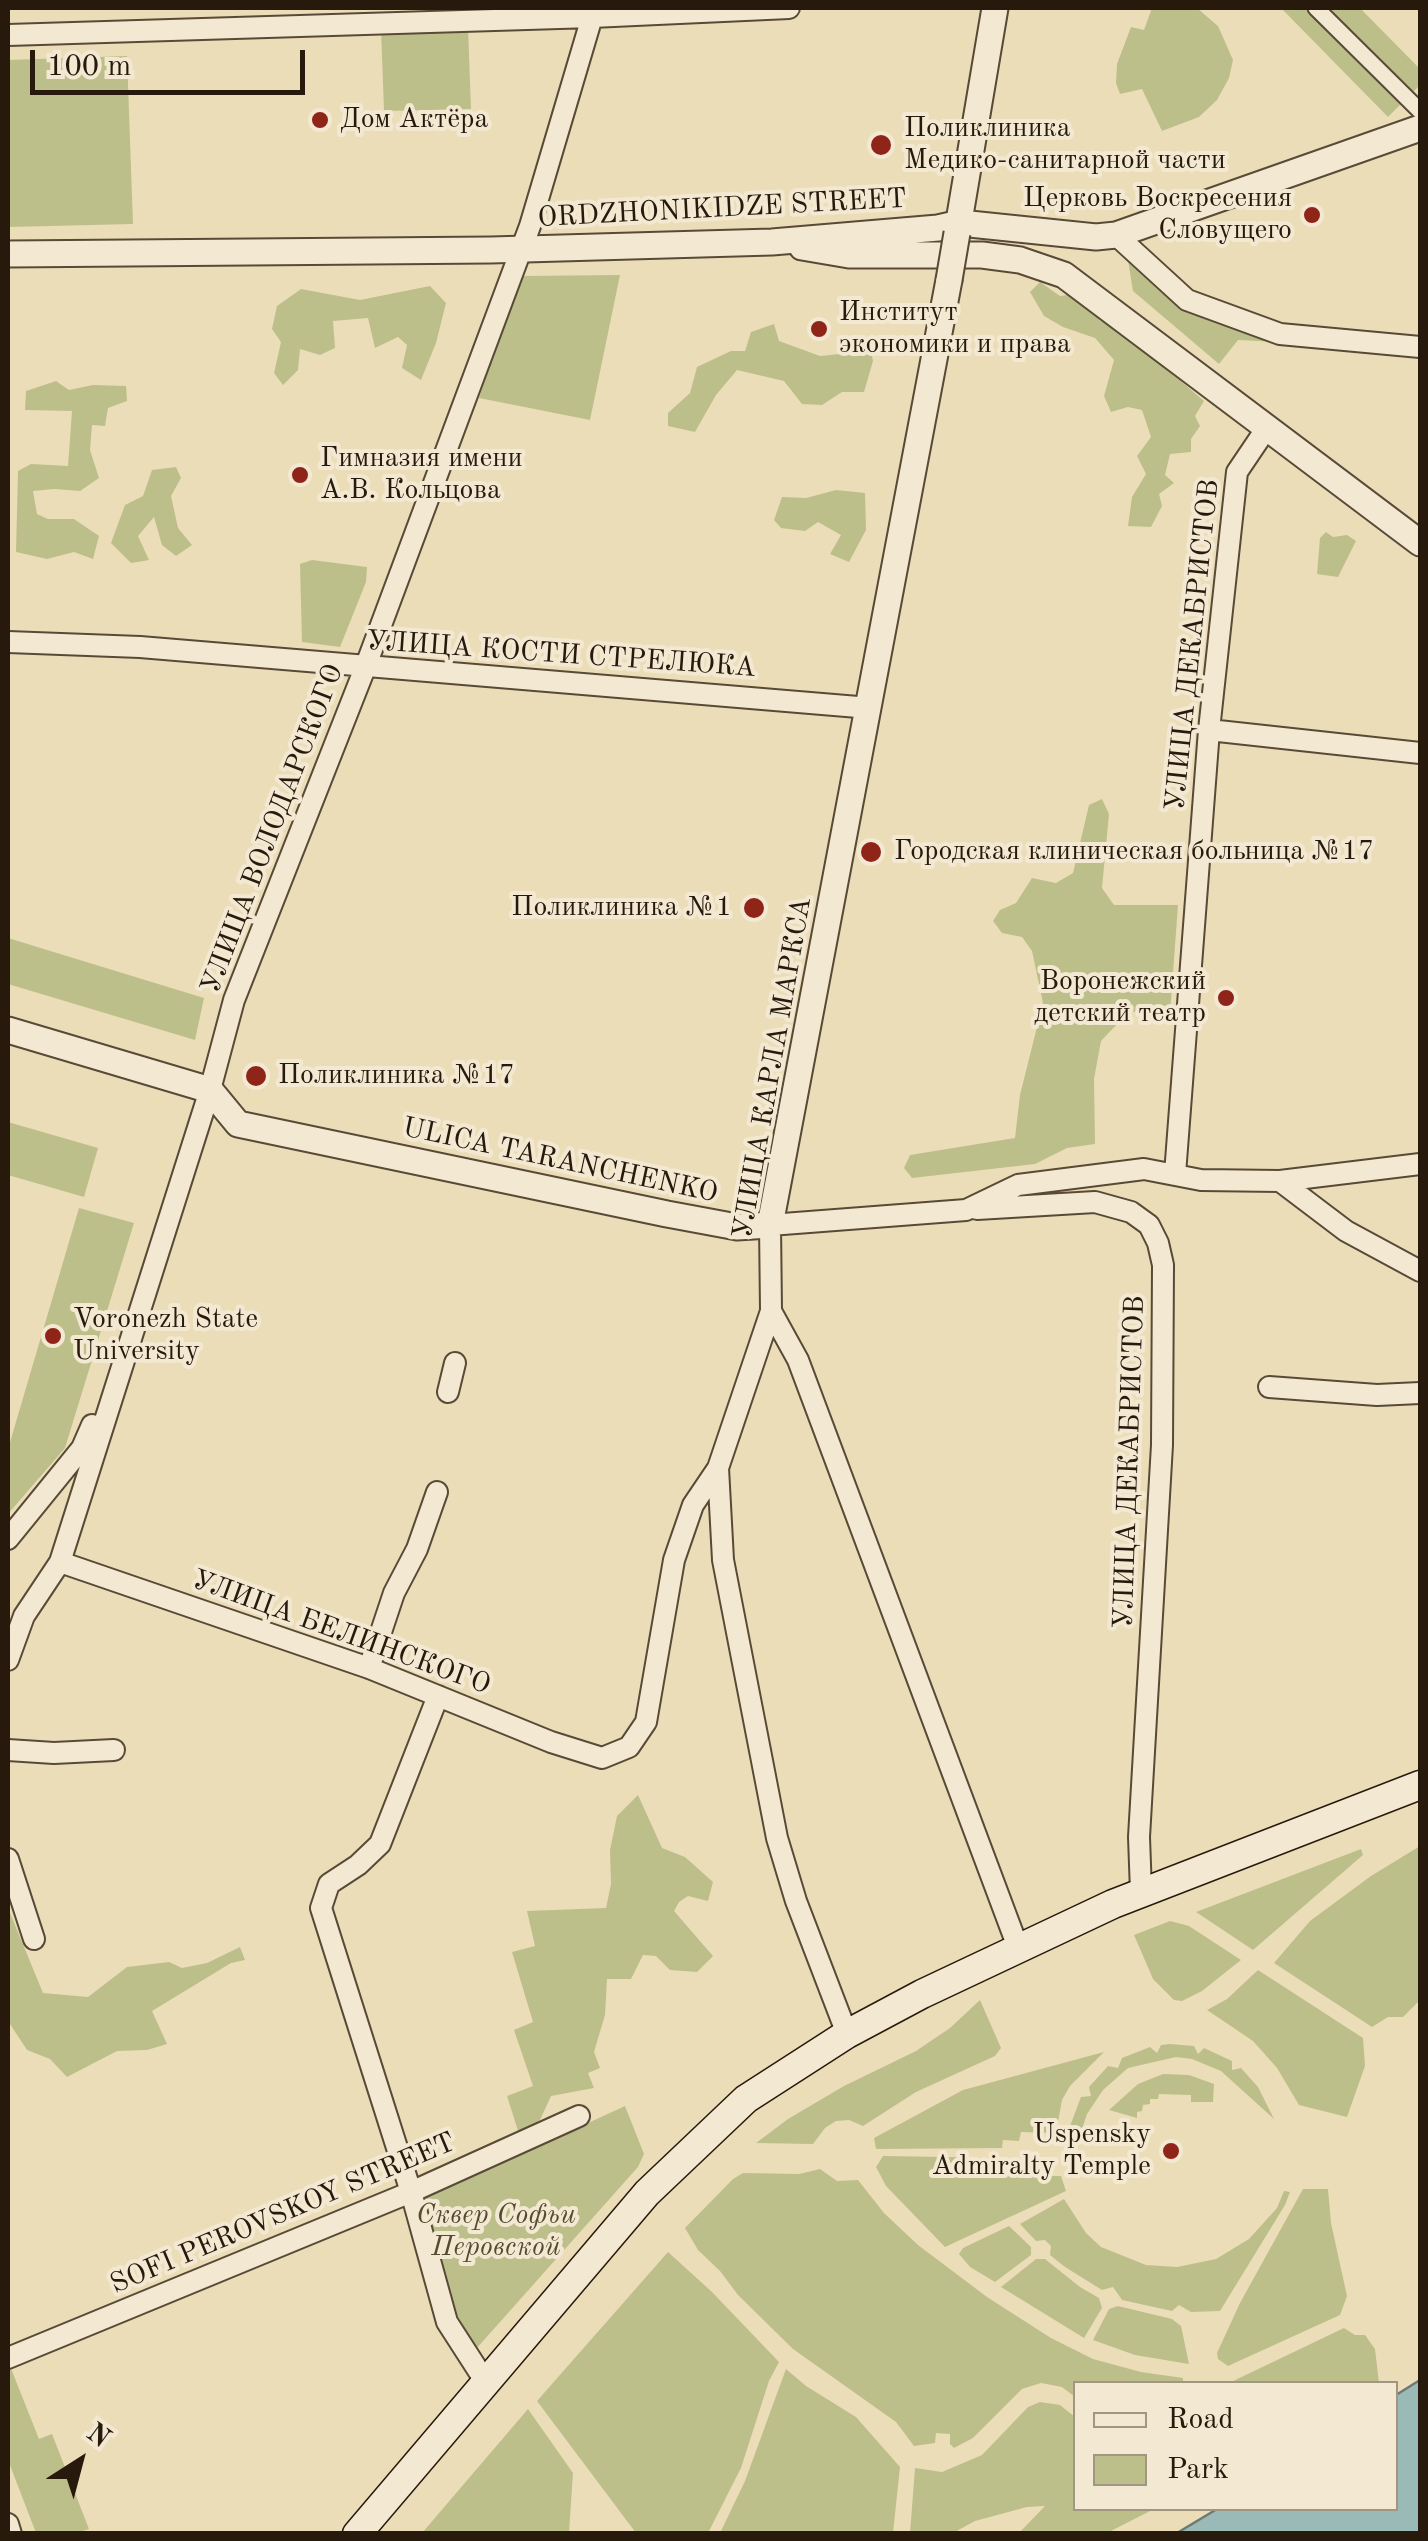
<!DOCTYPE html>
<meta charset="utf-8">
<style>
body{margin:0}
#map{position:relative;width:1428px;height:2541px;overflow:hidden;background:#ecddb9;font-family:"Old Standard TT",serif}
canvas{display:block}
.frame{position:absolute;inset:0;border:10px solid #27190b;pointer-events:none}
.legend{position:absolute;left:1073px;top:2381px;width:325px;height:130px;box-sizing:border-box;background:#f3e9d2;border:2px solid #a19682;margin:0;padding:12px 18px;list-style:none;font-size:30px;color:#27190b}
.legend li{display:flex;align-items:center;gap:20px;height:50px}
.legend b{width:50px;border:2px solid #a19682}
.north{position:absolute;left:30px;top:2411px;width:100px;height:100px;-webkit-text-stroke:8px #f3e9d2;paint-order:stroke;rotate:36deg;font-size:28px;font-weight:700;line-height:40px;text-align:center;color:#27190b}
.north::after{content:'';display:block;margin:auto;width:35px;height:45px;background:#27190b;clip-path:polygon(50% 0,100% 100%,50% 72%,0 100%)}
.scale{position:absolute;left:30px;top:50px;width:275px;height:45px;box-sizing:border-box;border:5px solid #27190b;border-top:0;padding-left:12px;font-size:30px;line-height:35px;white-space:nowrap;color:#27190b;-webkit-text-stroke:8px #f3e9d2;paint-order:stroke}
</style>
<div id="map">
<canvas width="1428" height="2541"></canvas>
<div class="frame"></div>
<ul class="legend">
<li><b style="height:12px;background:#f3e9d2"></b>Road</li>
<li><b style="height:28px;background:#bdbf8b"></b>Park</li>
</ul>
<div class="north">N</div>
<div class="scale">100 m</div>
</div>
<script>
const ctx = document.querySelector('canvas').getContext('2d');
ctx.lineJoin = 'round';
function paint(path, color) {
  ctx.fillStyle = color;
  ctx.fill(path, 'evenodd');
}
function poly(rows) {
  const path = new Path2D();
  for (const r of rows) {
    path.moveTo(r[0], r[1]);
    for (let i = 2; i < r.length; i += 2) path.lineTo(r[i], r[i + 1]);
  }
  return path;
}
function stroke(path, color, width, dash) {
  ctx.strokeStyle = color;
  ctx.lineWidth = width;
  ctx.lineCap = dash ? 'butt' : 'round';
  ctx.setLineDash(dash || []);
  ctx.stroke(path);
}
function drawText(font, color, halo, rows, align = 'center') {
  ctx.font = font + ' "Old Standard TT",serif';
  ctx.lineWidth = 8;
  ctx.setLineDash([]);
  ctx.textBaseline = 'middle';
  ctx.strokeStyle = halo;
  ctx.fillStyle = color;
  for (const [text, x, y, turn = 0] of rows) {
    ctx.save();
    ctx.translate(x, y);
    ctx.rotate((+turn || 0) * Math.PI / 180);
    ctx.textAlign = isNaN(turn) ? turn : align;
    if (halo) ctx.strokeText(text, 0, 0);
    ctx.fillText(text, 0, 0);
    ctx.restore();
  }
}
paint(poly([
 [1152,8,1197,8,1218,26,1233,60,1229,78,1217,100,1199,117,1162,131,1142,89,1120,94,1116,83,1117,64,1131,27,1144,30],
 [1281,8,1360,8,1420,69,1420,85,1388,117],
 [468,26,471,109,384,111,381,29],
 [127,56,133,224,8,227,8,60],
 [1127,254,1278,342,1238,340,1219,364,1133,291],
 [620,275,590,420,479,398,491,362,490,348,499,337,521,276],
 [1040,282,1060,296,1074,294,1091,305,1099,320,1122,331,1204,401,1195,416,1200,426,1191,439,1191,452,1170,454,1165,475,1174,483,1159,494,1162,506,1151,527,1128,526,1132,497,1146,474,1137,456,1151,437,1142,410,1128,407,1111,412,1104,396,1114,360,1095,338,1063,327,1044,316,1030,292],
 [430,286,446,303,436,343,421,380,402,368,407,345,398,337,375,348,368,318,333,321,335,348,320,355,300,349,298,370,283,385,274,373,281,342,272,329,277,306,301,289,360,300],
 [774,324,779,341,820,356,871,351,873,361,864,392,842,392,822,405,802,404,784,381,737,370,716,395,695,432,668,426,668,413,690,393,697,367,731,351,745,351,751,332],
 [56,381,69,390,93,385,126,386,127,401,108,408,105,426,92,425,90,450,99,478,80,491,54,489,33,491,37,514,48,519,74,519,99,536,93,559,74,552,47,559,16,552,18,471,31,464,68,466,72,411,25,410,26,391],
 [176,467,181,478,171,496,178,528,192,545,176,556,162,545,154,517,138,536,149,560,131,563,111,543,125,505,143,496,152,470],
 [836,490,865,493,866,530,849,562,830,554,841,535,818,522,805,531,781,528,774,520,782,497,806,498],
 [1326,532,1333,537,1347,535,1356,541,1338,577,1317,574,1320,538],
 [312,560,367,567,366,582,340,647,302,642,300,564],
 [1102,799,1109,814,1102,888,1114,905,1178,905,1170,1014,1124,1011,1119,1022,1101,1041,1094,1079,1095,1144,1067,1148,1035,1164,912,1178,904,1168,910,1155,1015,1138,1020,1095,1043,1003,1032,951,1022,937,1002,933,993,921,1000,910,1016,903,1032,878,1056,883,1073,873,1089,805],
 [8,938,204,998,195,1040,8,984],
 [8,1122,98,1148,84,1197,8,1175],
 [79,1208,134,1223,65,1448,8,1514,8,1449],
 [638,1795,662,1848,685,1857,713,1882,708,1901,688,1896,679,1902,674,1911,713,1956,697,1972,670,1970,656,1956,643,1955,631,1979,607,1979,605,2015,594,2052,600,2068,588,2073,594,2088,551,2096,540,2120,519,2134,507,2096,533,2086,514,2030,533,2022,512,1952,535,1946,527,1911,606,1908,611,1884,610,1850,617,1816],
 [1420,1846,1420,2000,1403,2017,1388,2017,1372,2027,1274,1963,1310,1921,1371,1876],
 [1361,1849,1363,1855,1253,1950,1196,1912],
 [8,1908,43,1993,88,1997,127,1967,169,1962,182,1968,207,1963,240,1947,245,1960,231,1963,152,2011,167,2044,147,2050,117,2051,67,2077,50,2059,27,2050,8,2021],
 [1170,1921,1189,1926,1241,1960,1202,1991,1182,2001,1174,2000,1153,1979,1134,1935],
 [1258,1970,1363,2038,1365,2066,1347,2117,1299,2105,1277,2068,1253,2041,1207,2010,1227,1999],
 [980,2000,1001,2048,995,2056,916,2092,863,2126,849,2120,836,2121,825,2128,813,2144,756,2143,788,2119,844,2086,916,2051,950,2028],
 [1170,2044,1194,2046,1198,2054,1204,2048,1232,2061,1232,2070,1241,2068,1258,2087,1274,2119,1221,2071,1192,2059,1176,2057,1128,2068,1103,2090,1087,2114,1082,2129,1070,2126,1081,2097,1091,2096,1089,2087,1108,2066,1118,2068,1122,2058,1150,2047,1157,2053,1161,2045],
 [1104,2052,1070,2086,1062,2100,1056,2133,1021,2132,1019,2141,1003,2140,1002,2148,876,2149,874,2138,963,2090],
 [1163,2074,1189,2075,1214,2084,1213,2102,1191,2102,1191,2095,1159,2094,1158,2099,1150,2099,1150,2104,1143,2105,1142,2111,1137,2112,1137,2118,1109,2110,1138,2084],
 [625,2106,644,2154,638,2167,476,2349,451,2304,425,2198],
 [883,2156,1009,2158,1010,2167,1022,2166,1023,2176,1061,2176,1066,2191,945,2247,886,2186,876,2167],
 [820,2169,837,2181,858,2180,884,2213,918,2245,987,2297,1051,2338,1093,2359,1141,2372,1183,2378,1183,2383,1076,2384,1075,2397,1062,2387,1041,2383,1022,2389,973,2438,954,2448,950,2444,950,2434,936,2433,935,2443,914,2446,896,2422,793,2349,738,2295,720,2271,698,2250,685,2228,733,2179,743,2173,799,2174],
 [1303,2189,1328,2189,1331,2223,1347,2296,1340,2315,1228,2366,1218,2359,1217,2353,1240,2303],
 [1284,2191,1290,2192,1285,2205,1220,2311,1191,2312,1179,2305,1172,2311,1122,2300,1113,2287,1102,2290,1065,2267,1050,2255,1051,2246,1045,2240,1036,2241,1020,2224,1064,2199,1086,2233,1101,2247,1146,2265,1177,2267,1216,2259,1249,2239,1277,2208],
 [1009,2226,1031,2247,1031,2255,995,2282,970,2267,959,2254,963,2248],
 [668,2252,712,2292,779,2362,769,2381,741,2468,708,2533,636,2533,537,2401],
 [1036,2259,1045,2259,1080,2287,1099,2298,1102,2308,1084,2338,1001,2287],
 [1118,2306,1172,2319,1181,2326,1189,2364,1135,2355,1093,2340,1109,2309],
 [1344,2328,1355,2335,1365,2335,1375,2349,1379,2383,1229,2383],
 [10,2366,39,2439,52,2434,89,2529,77,2533,36,2533,8,2460,8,2367],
 [786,2369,806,2386,856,2417,900,2467,893,2533,720,2533,745,2481],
 [1040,2402,1060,2405,1075,2417,1076,2508,1154,2509,1107,2533,1019,2533,1045,2506,1027,2507,975,2521,953,2533,910,2533,915,2468,942,2472,982,2455,1028,2407],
 [528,2409,573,2473,569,2533,422,2533]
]), '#bdbf8b');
const water = poly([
 [1420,2380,1420,2533,1177,2533,1217,2509,1396,2508,1396,2395,1420,2380]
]);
paint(water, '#9abab7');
stroke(water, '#6c7a72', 2.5);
const pedestrian = poly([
 [1316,8,1420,111]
]);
const minor = poly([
 [8,35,592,17,789,8],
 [1116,235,1187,300,1280,334,1420,347],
 [8,642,140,647,870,708],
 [1209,730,1420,753],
 [1175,1174,1209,730,1237,472,1266,429],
 [1280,1181,1346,1231,1420,1271],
 [977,1209,1095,1202,1131,1212,1149,1225,1158,1243,1163,1265,1162,1445,1139,1837,1141,1892],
 [1269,1387,1377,1395,1420,1393],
 [448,1392,455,1363],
 [718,1468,723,1560,777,1838,796,1901,847,2034],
 [8,1539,82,1448,92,1425],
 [60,1562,369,1668,551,1742,602,1758,629,1747,646,1722,674,1560,693,1505,718,1468,771,1311],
 [8,1660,24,1616,60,1562,210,1090,234,1000,365,668,530,226,592,17],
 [369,1668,394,1593,417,1549,437,1492],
 [438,1696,380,1844,358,1865,329,1884,321,1908,411,2192,447,2322,485,2381],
 [8,1750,54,1753,114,1750],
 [8,1859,34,1939],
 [1019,1950,798,1360,771,1311,770,1225,966,1210,1018,1185,1144,1169,1201,1180,1280,1181,1420,1164],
 [8,2358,411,2192,579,2116],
 [8,2524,11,2534]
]);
const tertiary = poly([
 [957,233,995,8],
 [802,247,849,255,982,255,1020,260,1064,275,1420,543],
 [8,254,491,250,772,242,938,228,960,223,1096,237,1116,235,1420,128],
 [8,1030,210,1090,238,1124,667,1214,737,1227,770,1225,949,280]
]);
const secondary = poly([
 [357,2534,647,2193,746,2099,847,2034,922,1994,1113,1904,1420,1785]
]);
stroke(pedestrian, '#584a36', 19);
stroke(minor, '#584a36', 24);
stroke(tertiary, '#584a36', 29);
stroke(secondary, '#27190b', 31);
stroke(pedestrian, '#f3e9d2', 15);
stroke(minor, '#f3e9d2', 20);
stroke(tertiary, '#f3e9d2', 25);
stroke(secondary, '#f3e9d2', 28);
const tertiaryBridge = poly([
 [949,280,957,233]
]);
stroke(tertiaryBridge, '#584a36', 29, []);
stroke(tertiaryBridge, '#f3e9d2', 25);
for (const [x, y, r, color] of [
 [320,120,10,"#8f2418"],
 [881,145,12,"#8f2418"],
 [1312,215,10,"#8f2418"],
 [819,329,10,"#8f2418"],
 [300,475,10,"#8f2418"],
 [871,852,12,"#8f2418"],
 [754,908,12,"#8f2418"],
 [1226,998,10,"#8f2418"],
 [256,1076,12,"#8f2418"],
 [53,1336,10,"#8f2418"],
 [1171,2151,10,"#8f2418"]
]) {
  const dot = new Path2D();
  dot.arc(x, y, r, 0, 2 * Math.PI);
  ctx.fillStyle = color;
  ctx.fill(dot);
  stroke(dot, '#f3e9d2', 4);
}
drawText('28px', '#27190b', '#f3e9d2', [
 ["Дом Актёра",340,120],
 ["Поликлиника",904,129],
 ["Медико-санитарной части",904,161],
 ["Церковь Воскресения",1292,199,"right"],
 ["Словущего",1292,231,"right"],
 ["Институт",839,313],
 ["экономики и права",839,345],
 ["Гимназия имени",320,459],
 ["А.В. Кольцова",320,491],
 ["Городская клиническая больница №17",894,852],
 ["Поликлиника №1",732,908,"right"],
 ["Воронежский",1206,982,"right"],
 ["детский театр",1206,1014,"right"],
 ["Поликлиника №17",278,1076],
 ["Voronezh State",73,1320],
 ["University",73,1352],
 ["Uspensky",1151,2135,"right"],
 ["Admiralty Temple",1151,2167,"right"]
], 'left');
drawText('28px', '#27190b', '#f3e9d2', [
 ["ORDZHONIKIDZE STREET",722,209,-3],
 ["УЛИЦА ДЕКАБРИСТОВ",1193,645,-84],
 ["УЛИЦА КОСТИ СТРЕЛЮКА",561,655,4],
 ["УЛИЦА ВОЛОДАРСКОГО",273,829,-69],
 ["УЛИЦА КАРЛА МАРКСА",773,1068,-80],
 ["ULICA TARANCHENKO",560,1161,12],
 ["УЛИЦА ДЕКАБРИСТОВ",1130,1462,-88],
 ["УЛИЦА БЕЛИНСКОГО",341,1633,20],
 ["SOFI PEROVSKOY STREET",283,2214,-23]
]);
drawText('italic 28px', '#544b31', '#f3e9d2', [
 ["Сквер Софьи",496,2216],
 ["Перовской",496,2248]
]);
</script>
